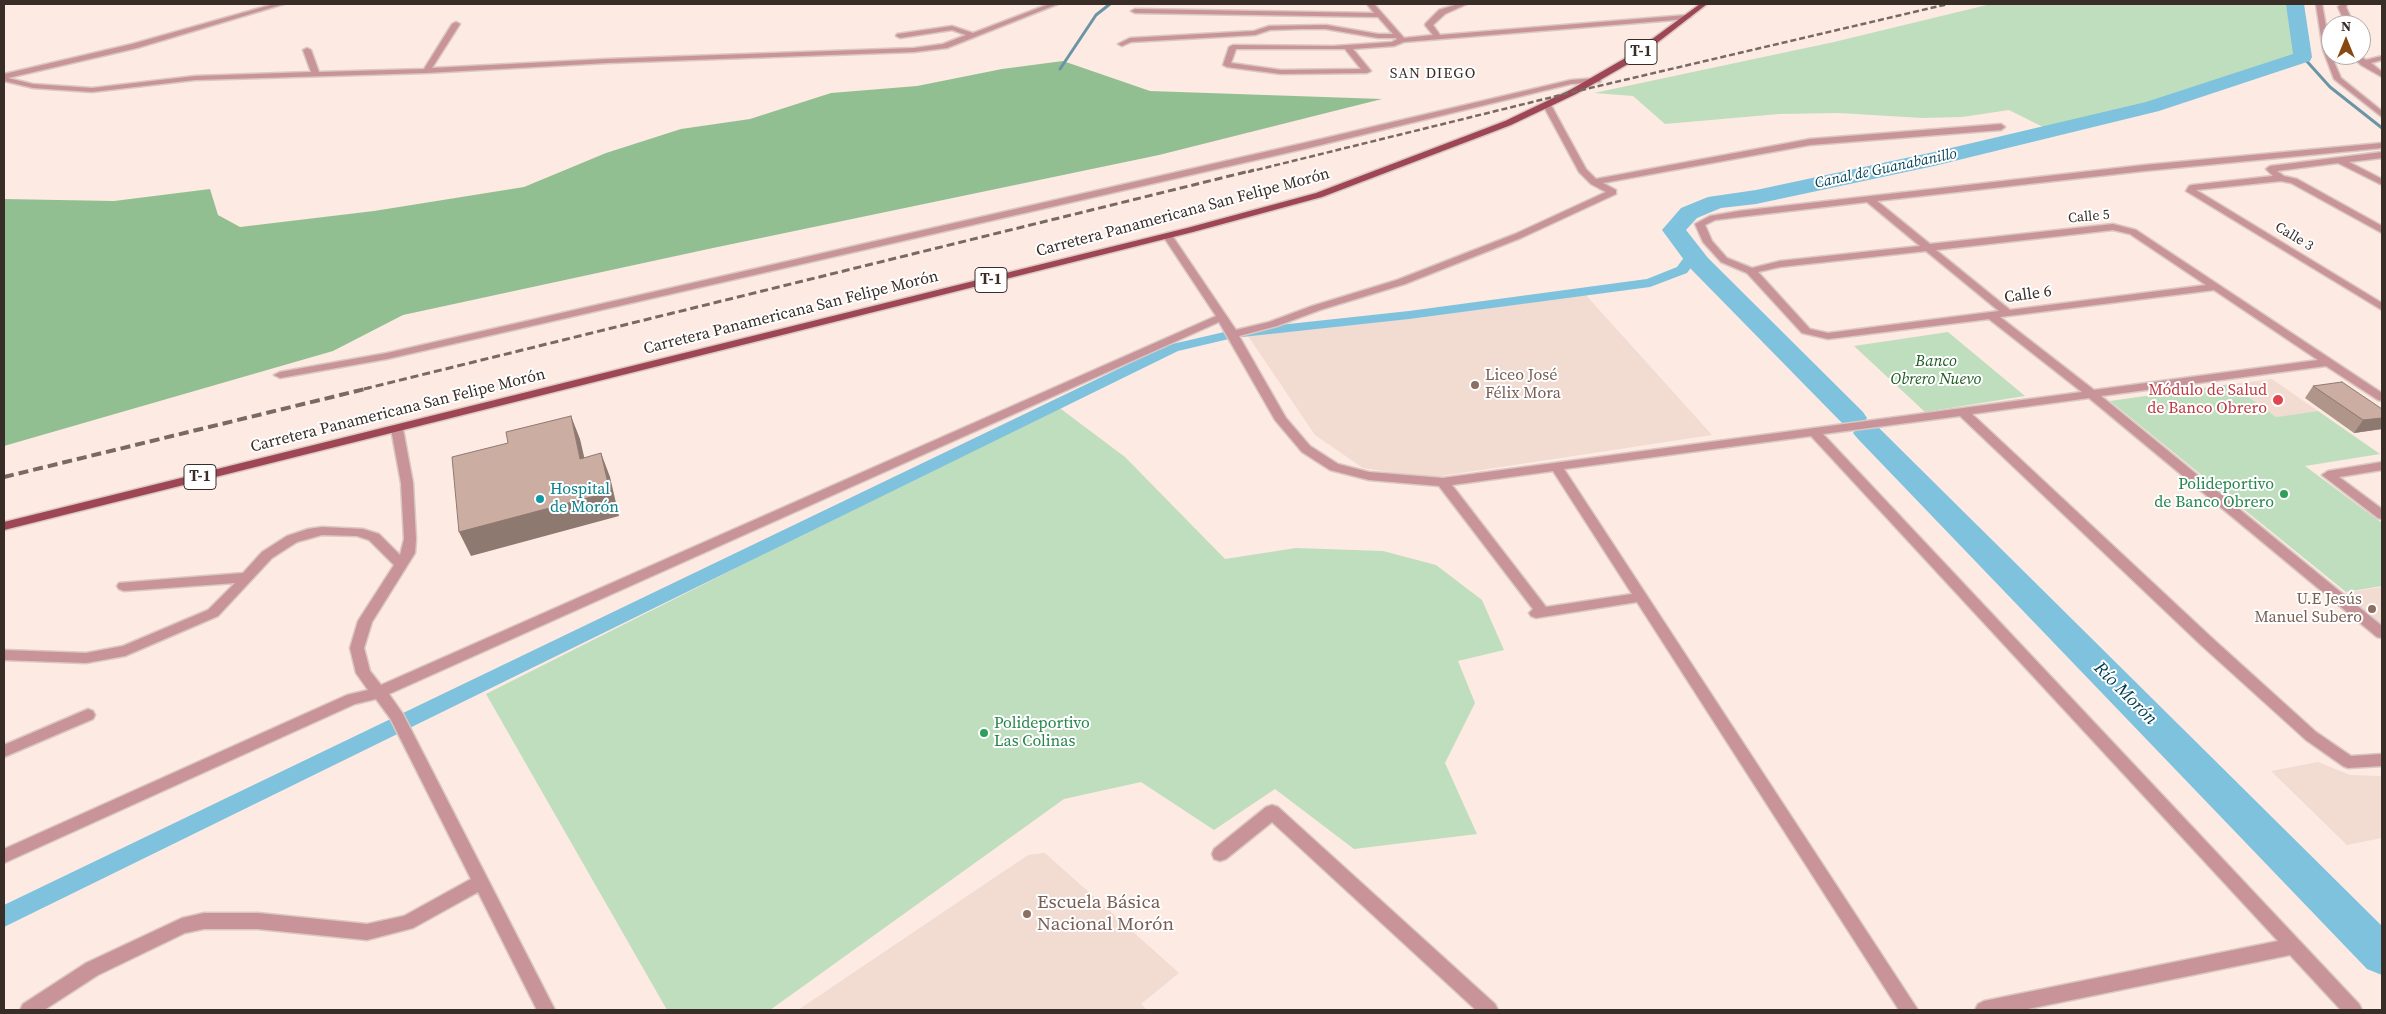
<!DOCTYPE html>
<meta charset="utf-8">
<style>
body{margin:0}
#map{position:relative;width:2386px;height:1014px;overflow:hidden;background:#fdeae2;font-family:"Source Serif 4",serif}
canvas{display:block}
.frame{position:absolute;inset:0;border:5px solid #392d28;pointer-events:none}
.north{position:absolute;left:2321px;top:15px;width:50px;height:50px;box-sizing:border-box;background:#fff;border:1px solid #b0aba9;border-radius:50%;rotate:0deg;font-size:14px;font-weight:700;line-height:20px;text-align:center;color:#392d28}
.north::after{content:'';display:block;margin:auto;width:18px;height:22px;background:#884811;clip-path:polygon(50% 0,100% 100%,50% 72%,0 100%)}
</style>
<div id="map">
<canvas width="2386" height="1014"></canvas>
<div class="frame"></div>
<div class="north">N</div>
</div>
<script>
const ctx = document.querySelector('canvas').getContext('2d');
ctx.lineJoin = 'round';
function paint(path, color) {
  ctx.fillStyle = color;
  ctx.fill(path, 'evenodd');
}
function poly(rows) {
  const path = new Path2D();
  for (const r of rows) {
    path.moveTo(r[0], r[1]);
    for (let i = 2; i < r.length; i += 2) path.lineTo(r[i], r[i + 1]);
  }
  return path;
}
function stroke(path, color, width, dash) {
  ctx.strokeStyle = color;
  ctx.lineWidth = width;
  ctx.lineCap = dash ? 'butt' : 'round';
  ctx.setLineDash(dash || []);
  ctx.stroke(path);
}
function drawText(font, color, halo, rows, align = 'center') {
  ctx.font = font + ' "Source Serif 4",serif';
  ctx.lineWidth = 4;
  ctx.setLineDash([]);
  ctx.textBaseline = 'middle';
  ctx.strokeStyle = halo;
  ctx.fillStyle = color;
  for (const [text, x, y, turn = 0] of rows) {
    ctx.save();
    ctx.translate(x, y);
    ctx.rotate((+turn || 0) * Math.PI / 180);
    ctx.textAlign = isNaN(turn) ? turn : align;
    if (halo) ctx.strokeText(text, 0, 0);
    ctx.fillText(text, 0, 0);
    ctx.restore();
  }
}
paint(poly([
 [1584,293,1712,435,1428,478,1363,468,1315,435,1248,336],
 [2272,379,2318,411,2276,417,2231,384],
 [2382,587,2382,625,2343,593],
 [2318,762,2350,775,2382,776,2382,838,2347,845,2271,771],
 [1045,853,1179,973,1141,1004,1147,1010,798,1010,1028,855]
]), '#f2dbd1');
paint(poly([
 [1991,4,2295,4,2303,57,2152,107,2051,131,2009,110,1962,117,1922,118,1839,113,1779,114,1665,124,1633,96,1594,93,1834,42],
 [1948,332,2025,396,1925,412,1854,346],
 [2231,384,2276,417,2318,411,2380,454,2305,466,2382,523,2382,586,2346,592,2110,401],
 [1057,406,1125,457,1225,559,1296,548,1383,551,1436,565,1482,600,1504,650,1458,661,1475,703,1445,763,1477,834,1354,849,1275,789,1214,830,1141,782,1064,799,770,1010,667,1010,486,694]
]), '#bfdebe');
paint(poly([
 [1063,61,1150,91,1382,99,1159,155,713,248,403,315,333,351,4,446,4,199,114,201,210,189,218,215,240,227,374,211,524,187,606,153,681,129,750,119,831,93,917,86,1002,69]
]), '#92bf92');
stroke(poly([
 [2303,57,2330,87,2382,128],
 [1060,69,1096,15,1110,4]
]), '#6995a7', 3);
paint(poly([
 [1693,251,1700,255,1687,273,1650,287,1409,319,1233,338,1178,351,4,927,4,905,1168,345,1233,330,1409,311,1647,279,1677,267,1688,252,1693,251]
]), '#7ec2de');
paint(poly([
 [2286,4,2304,4,2312,57,2310,61,2159,111,1934,166,1756,204,1721,208,1697,218,1686,230,1708,258,1863,412,1867,418,1863,424,1853,427,1843,424,1690,268,1662,230,1681,208,1708,197,1756,190,1934,152,2146,102,2293,54,2286,4],
 [1868,424,1878,427,2382,926,2382,975,2367,969,1858,439,1853,433,1858,427,1868,424]
]), '#7ec2de');
const minor = poly([
 [274,4,284,4,137,48,8,78,33,84,92,88,195,76,311,72,303,50,307,48,311,50,319,72,424,69,452,24,456,22,460,24,432,68,607,59,914,48,943,44,966,35,952,30,900,38,896,36,897,34,952,26,973,33,1049,4,1058,4,947,48,914,52,607,63,426,73,195,80,92,92,33,88,4,81,4,74,132,44,274,4],
 [1367,4,1374,4,1404,38,1433,35,1425,25,1426,23,1439,10,1458,4,1467,4,1445,14,1433,25,1440,35,1687,15,1691,17,1687,19,1404,42,1394,46,1353,49,1371,71,1367,73,1281,74,1227,67,1223,65,1229,47,1233,45,1333,46,1392,42,1397,39,1396,38,1378,38,1326,29,1300,29,1270,30,1255,35,1131,42,1122,46,1118,44,1130,38,1254,31,1269,26,1326,25,1378,34,1393,34,1378,17,1135,13,1131,11,1135,9,1374,13,1367,4],
 [1236,49,1345,49,1361,69,1281,70,1231,63,1236,49],
 [2316,4,2322,4,2331,55,2341,78,2382,111,2382,117,2334,79,2323,50,2316,4],
 [2341,4,2347,4,2346,7,2354,25,2346,25,2338,7,2341,4],
 [2350,55,2359,55,2366,60,2382,56,2382,60,2371,63,2382,72,2382,77,2361,65,2350,55],
 [1597,78,1601,80,1600,82,1571,84,1304,149,387,359,280,378,274,375,280,372,387,353,1304,143,1571,80,1597,78],
 [1544,103,1551,105,1586,169,1596,179,1810,139,2001,124,2005,127,2001,130,1810,145,1603,183,1616,190,1616,194,1521,238,1405,284,1320,310,1277,326,1239,336,1286,418,1310,446,1338,464,1369,472,1443,478,2082,392,1989,319,1828,339,1802,333,1747,273,1721,262,1703,242,1695,224,1710,216,1739,211,2144,165,2382,143,2382,148,2144,171,1877,201,1930,244,2113,224,2136,230,2382,393,2382,401,2378,400,2326,366,2101,396,2382,626,2382,638,2377,637,2089,398,1972,414,2211,637,2316,732,2351,756,2382,754,2382,766,2348,768,2343,766,2306,740,2201,645,1960,416,1823,434,2359,1004,2362,1010,2341,1010,2290,955,2023,1010,1975,1010,1978,1004,1984,1001,2278,941,1811,436,1564,469,1918,1010,1899,1010,1637,602,1536,618,1531,616,1529,613,1533,609,1439,486,1369,480,1330,470,1302,452,1275,420,1219,322,389,694,403,714,555,1010,537,1010,478,892,413,928,367,940,258,929,204,929,185,933,98,975,44,1010,20,1010,23,1004,86,963,182,918,204,913,258,913,367,924,404,916,471,879,390,718,376,699,355,704,4,863,4,849,347,695,368,690,356,673,350,648,358,621,394,565,369,540,357,536,322,535,297,542,272,558,218,616,125,656,86,663,4,660,4,650,86,653,123,646,208,610,235,583,124,591,119,589,117,586,119,583,243,573,262,552,287,536,308,529,322,527,363,529,379,534,400,555,404,539,401,483,391,429,397,425,403,429,413,483,416,539,415,553,372,622,364,648,370,671,381,685,1216,316,1163,236,1165,234,1171,234,1236,330,1269,322,1312,306,1397,280,1515,234,1606,192,1591,184,1579,172,1543,105,1544,103],
 [1867,202,1920,246,1780,261,1752,268,1727,258,1712,241,1705,225,1715,220,1739,217,1867,202],
 [2113,230,2130,234,2206,285,2010,310,1936,250,2113,230],
 [1926,251,1999,311,1828,333,1810,329,1758,272,1780,267,1926,251],
 [2214,290,2318,360,2094,390,2000,317,2214,290],
 [1553,471,1632,594,1546,607,1452,485,1553,471],
 [2382,152,2382,158,2349,162,2382,179,2382,185,2338,163,2277,171,2284,176,2297,179,2382,226,2382,233,2291,183,2281,181,2196,190,2382,303,2382,310,2186,191,2189,186,2192,185,2273,176,2266,169,2270,166,2382,152],
 [2382,462,2382,470,2339,477,2382,509,2382,519,2378,518,2322,475,2328,471,2382,462],
 [88,709,93,711,95,715,93,719,4,757,4,745,88,709],
 [1272,805,1278,807,1495,1004,1498,1010,1476,1010,1272,822,1226,859,1220,861,1214,859,1212,854,1214,849,1266,807,1272,805]
]);
const major = poly([
 [1700,4,1707,4,1635,60,1576,94,1511,125,1322,197,1193,232,4,530,4,522,1187,228,1316,193,1505,121,1570,90,1629,56,1700,4]
]);
stroke(minor, '#dac8c1', 3);
stroke(major, '#dac8c1', 3);
paint(minor, '#c89499');
paint(major, '#9e4653');
stroke(poly([
 [1248,172,1573,92,1948,4]
]), '#786964', 2.5, [6, 3]);
stroke(poly([
 [364,389,1254,170]
]), '#786964', 3, [8, 4]);
stroke(poly([
 [4,477,369,388]
]), '#786964', 4, [10, 5]);
paint(poly([
 [2313,386,2382,409,2382,429,2354,433,2305,398]
]), '#af958a');
paint(poly([
 [571,416,580,439,590,482,580,459],
 [2382,418,2382,429,2354,433,2363,420],
 [601,453,610,477,619,516,471,556,459,532]
]), '#8e7971');
const building = poly([
 [2342,382,2382,409,2382,418,2363,420,2313,386,2342,382],
 [571,416,580,459,601,453,610,492,459,532,452,457,508,443,506,432,571,416]
]);
paint(building, '#cbada1');
stroke(building, '#8e7971', 1);
for (const [x, y, r, color] of [
 [1475,385,5,"#8d6e63"],
 [2278,400,6,"#e0444e"],
 [2284,494,5,"#2e9e5b"],
 [540,499,5,"#0f9aa8"],
 [2372,609,5,"#8d6e63"],
 [984,733,5,"#2e9e5b"],
 [1027,914,5,"#8d6e63"]
]) {
  const dot = new Path2D();
  dot.arc(x, y, r, 0, 2 * Math.PI);
  ctx.fillStyle = color;
  ctx.fill(dot);
  stroke(dot, '#fff', 2);
}
drawText('14px', '#392d28', '#fff', [
 ["Calle 5",2089,217,-5],
 ["Calle 3",2294,237,31]
]);
for (const [x, y, w] of [
 [1641,52,32],
 [991,280,32],
 [200,477,32]
]) {
  const box = new Path2D();
  box.roundRect(x - w / 2, y - 12.5, w, 25, 4);
  ctx.fillStyle = '#fff';
  ctx.fill(box);
  stroke(box, '#392d28', 1);
}
drawText('bold 15px', '#392d28', null, [
 ["T-1",1641,52],
 ["T-1",991,280],
 ["T-1",200,477]
]);
ctx.letterSpacing = '1px';
drawText('15px', '#392d28', '#fff', [
 ["SAN DIEGO",1433,74]
]);
ctx.letterSpacing = '0px';
drawText('italic 15px', '#003f52', '#fff', [
 ["Canal de Guanabanillo",1886,169,-12]
]);
drawText('16px', '#392d28', '#fff', [
 ["Carretera Panamericana San Felipe Morón",1183,213,-15],
 ["Calle 6",2028,295,-8],
 ["Carretera Panamericana San Felipe Morón",791,313,-14],
 ["Carretera Panamericana San Felipe Morón",398,411,-14]
]);
drawText('italic 16px', '#1e5b22', '#fff', [
 ["Banco",1936,362],
 ["Obrero Nuevo",1936,380]
]);
drawText('16px', '#785e54', '#fff', [
 ["Liceo José",1485,376],
 ["Félix Mora",1485,394],
 ["U.E Jesús",2362,600,"right"],
 ["Manuel Subero",2362,618,"right"]
], 'left');
drawText('16px', '#be3a42', '#fff', [
 ["Módulo de Salud",2267,391],
 ["de Banco Obrero",2267,409]
], 'right');
drawText('16px', '#27864d', '#fff', [
 ["Polideportivo",2274,485],
 ["de Banco Obrero",2274,503],
 ["Polideportivo",994,724,"left"],
 ["Las Colinas",994,742,"left"]
], 'right');
drawText('16px', '#0d838f', '#fff', [
 ["Hospital",550,490],
 ["de Morón",550,508]
], 'left');
drawText('italic 18px', '#003f52', '#fff', [
 ["Río Morón",2125,694,45]
]);
drawText('19px', '#785e54', '#fff', [
 ["Escuela Básica",1037,903],
 ["Nacional Morón",1037,925]
], 'left');
</script>
